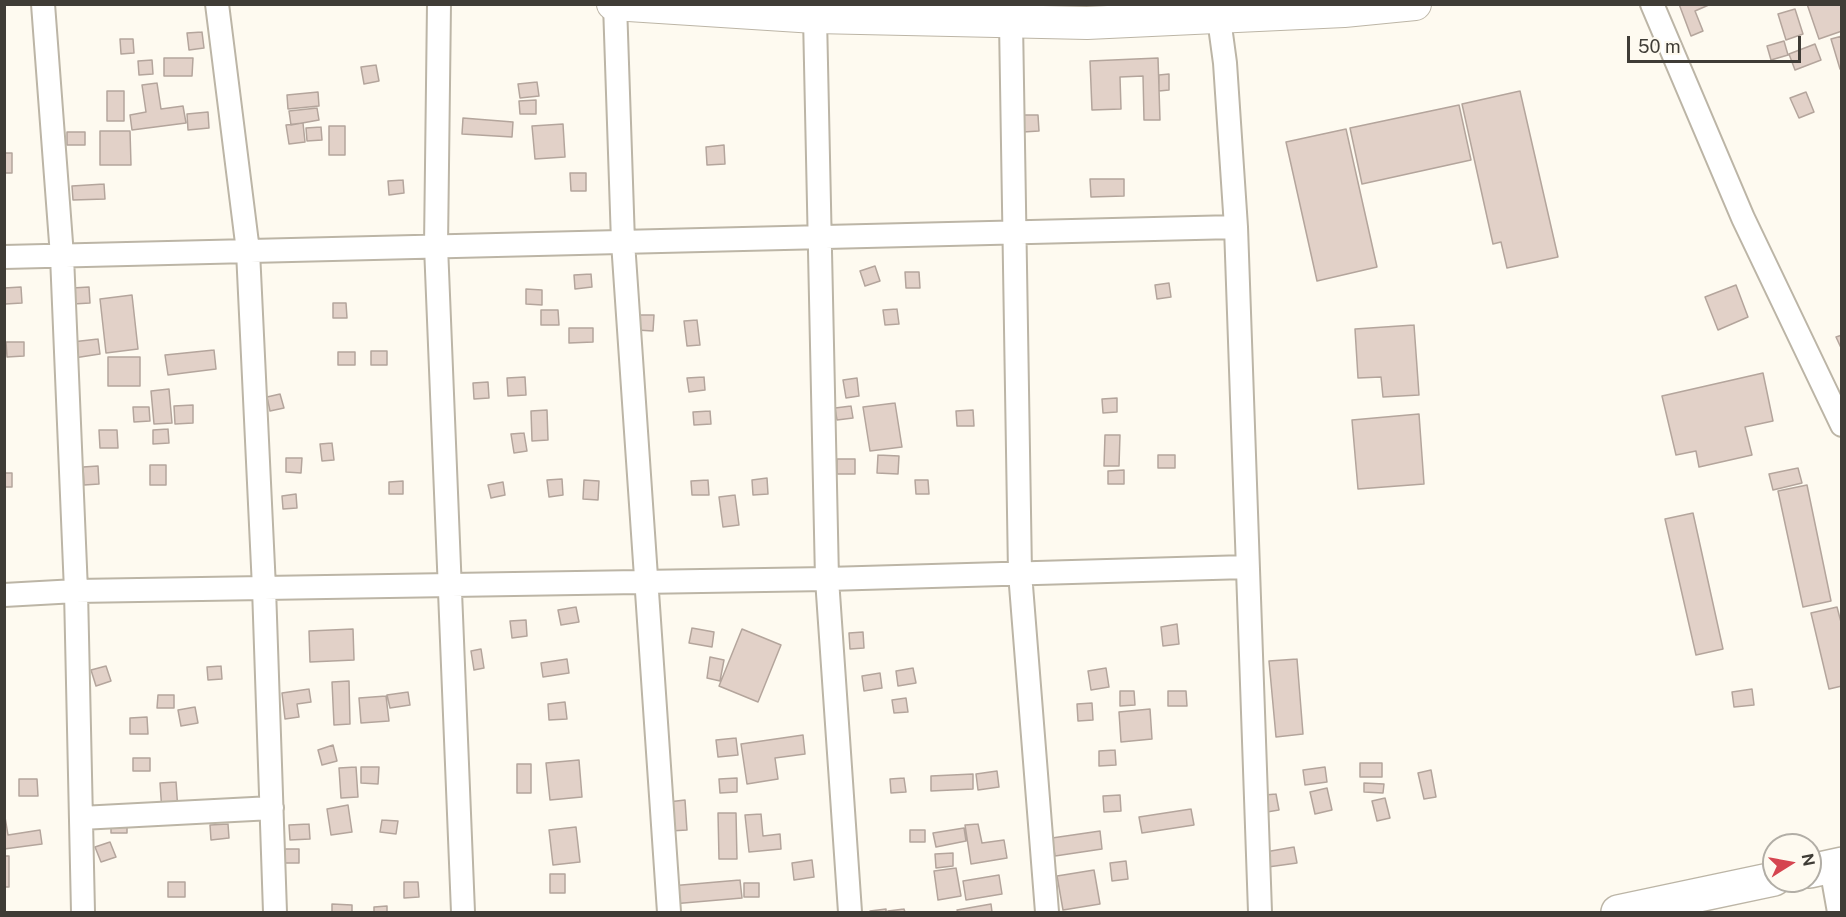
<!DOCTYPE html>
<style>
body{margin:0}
#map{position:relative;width:1846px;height:917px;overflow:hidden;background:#fefaf0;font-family:"Public Sans",sans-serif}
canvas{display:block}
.frame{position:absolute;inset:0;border:6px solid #3f3c36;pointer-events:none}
.north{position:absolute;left:1762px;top:833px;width:60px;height:60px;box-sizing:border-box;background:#fefaf0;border:2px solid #b2aea6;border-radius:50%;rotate:79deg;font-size:16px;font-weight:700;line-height:24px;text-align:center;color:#3f3c36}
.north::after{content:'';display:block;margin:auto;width:21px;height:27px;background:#d54550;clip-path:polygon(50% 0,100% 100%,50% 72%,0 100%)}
.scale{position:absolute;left:1627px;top:36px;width:174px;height:27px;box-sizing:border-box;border:3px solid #3f3c36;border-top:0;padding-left:8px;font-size:18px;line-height:21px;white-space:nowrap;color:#3f3c36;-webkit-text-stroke:4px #fefaf0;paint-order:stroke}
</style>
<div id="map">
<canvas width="1846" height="917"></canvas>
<div class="frame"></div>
<div class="north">N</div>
<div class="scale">50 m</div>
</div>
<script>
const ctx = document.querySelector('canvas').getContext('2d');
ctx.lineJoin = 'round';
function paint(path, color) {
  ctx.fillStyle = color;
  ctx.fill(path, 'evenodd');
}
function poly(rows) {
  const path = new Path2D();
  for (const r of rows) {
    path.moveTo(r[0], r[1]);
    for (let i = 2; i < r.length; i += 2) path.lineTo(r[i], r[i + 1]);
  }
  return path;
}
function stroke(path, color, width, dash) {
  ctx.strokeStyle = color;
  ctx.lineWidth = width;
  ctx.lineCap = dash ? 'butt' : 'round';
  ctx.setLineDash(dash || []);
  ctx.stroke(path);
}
const building = poly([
 [1679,4,1711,4,1695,11,1703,31,1691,36,1679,4],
 [1807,4,1842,4,1842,31,1819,39,1807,4],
 [1795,9,1803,34,1786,40,1778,14,1795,9],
 [202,32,204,48,189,50,187,33,202,32],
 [1842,36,1842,69,1840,69,1831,39,1842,36],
 [120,39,133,39,134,53,121,54,120,39],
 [1784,41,1788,55,1771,60,1767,46,1784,41],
 [1815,44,1821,60,1795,70,1789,54,1815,44],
 [164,58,193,58,192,76,164,76,164,58],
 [1158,58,1160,120,1144,120,1143,76,1120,77,1121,109,1092,110,1090,61,1158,58],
 [152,60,153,74,139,75,138,61,152,60],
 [376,65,379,81,364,84,361,67,376,65],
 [1169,74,1169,90,1159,91,1159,75,1169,74],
 [537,82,539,96,520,98,518,84,537,82],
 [157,83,161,109,183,106,186,123,132,130,130,115,146,112,142,85,157,83],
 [107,91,124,91,124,121,107,121,107,91],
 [1520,91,1558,257,1507,268,1501,242,1493,244,1462,104,1520,91],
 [318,92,319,106,288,109,287,95,318,92],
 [1806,92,1814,112,1799,118,1790,98,1806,92],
 [536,100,536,114,520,114,519,101,536,100],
 [1459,105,1471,160,1362,184,1350,128,1459,105],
 [317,108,319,120,291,125,289,111,317,108],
 [208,112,209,128,188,130,187,114,208,112],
 [1023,115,1038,115,1039,131,1023,132,1023,115],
 [463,118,513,122,512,137,462,134,463,118],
 [303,123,305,142,289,144,286,125,303,123],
 [563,124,565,157,535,159,532,126,563,124],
 [329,126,345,126,345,155,329,155,329,126],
 [321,127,322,140,307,141,306,128,321,127],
 [1346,129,1377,267,1317,281,1286,142,1346,129],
 [100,131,130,131,131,165,100,165,100,131],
 [67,132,85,132,85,145,67,145,67,132],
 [724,145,725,164,707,165,706,147,724,145],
 [4,153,12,153,12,173,4,173,4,153],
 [570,173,586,173,586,191,571,191,570,173],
 [1090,179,1124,179,1124,196,1091,197,1090,179],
 [403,180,404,193,389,195,388,181,403,180],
 [104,184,105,199,73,200,72,186,104,184],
 [875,266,880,281,865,286,860,271,875,266],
 [905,272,919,272,920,288,906,288,905,272],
 [591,274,592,287,575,289,574,275,591,274],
 [1169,283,1171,297,1157,299,1155,285,1169,283],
 [1736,285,1748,317,1718,330,1705,297,1736,285],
 [21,287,22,303,5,304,4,288,21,287],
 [89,287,90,303,73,304,72,288,89,287],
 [526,289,542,290,542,305,526,304,526,289],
 [132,295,138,349,106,353,100,299,132,295],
 [333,303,346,303,347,318,333,318,333,303],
 [897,309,899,324,885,325,883,310,897,309],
 [541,310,558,310,559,325,541,325,541,310],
 [637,315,654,315,653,331,637,330,637,315],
 [697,320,700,345,687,346,684,321,697,320],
 [1414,325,1419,395,1383,397,1381,377,1358,378,1355,329,1414,325],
 [569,328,593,328,593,342,569,343,569,328],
 [1842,335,1842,350,1836,337,1842,335],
 [98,339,100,354,74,358,72,342,98,339],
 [6,342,24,342,24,356,7,357,6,342],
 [214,350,216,369,168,375,165,355,214,350],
 [371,351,387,351,387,365,371,365,371,351],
 [338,352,355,352,355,365,338,365,338,352],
 [108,357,140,357,140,386,108,386,108,357],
 [1763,373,1773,421,1745,427,1752,455,1699,467,1696,451,1676,455,1662,396,1763,373],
 [525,377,526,395,508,396,507,378,525,377],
 [704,377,705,390,689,392,687,378,704,377],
 [857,378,859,396,846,398,843,380,857,378],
 [488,382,489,398,474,399,473,383,488,382],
 [169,389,172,423,154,424,151,391,169,389],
 [280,394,284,408,270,411,267,397,280,394],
 [1117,398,1117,412,1103,413,1102,399,1117,398],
 [895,403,902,447,870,451,863,407,895,403],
 [193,405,193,423,175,424,174,406,193,405],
 [851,406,853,418,837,420,835,408,851,406],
 [133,407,149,407,150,421,134,422,133,407],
 [547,410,548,440,532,441,531,411,547,410],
 [973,410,974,426,957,426,956,411,973,410],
 [710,411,711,424,694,425,693,412,710,411],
 [1419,414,1424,484,1358,489,1352,420,1419,414],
 [168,429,169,443,153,444,153,430,168,429],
 [99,430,117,430,118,448,100,448,99,430],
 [524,433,527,451,514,453,511,434,524,433],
 [1105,435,1120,435,1119,466,1104,466,1105,435],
 [332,443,334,460,322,461,320,444,332,443],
 [878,455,899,456,898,474,877,473,878,455],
 [1158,455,1175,455,1175,468,1158,468,1158,455],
 [286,458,302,458,301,473,286,472,286,458],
 [837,459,855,459,855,474,837,474,837,459],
 [150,465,166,465,166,485,150,485,150,465],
 [98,466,99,484,84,485,83,467,98,466],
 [1798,468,1802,483,1773,490,1769,474,1798,468],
 [1124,470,1124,484,1108,484,1108,471,1124,470],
 [4,473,12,473,12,487,4,487,4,473],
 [767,478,768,494,753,495,752,480,767,478],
 [562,479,563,495,549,497,547,480,562,479],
 [584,480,599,481,598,500,583,499,584,480],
 [708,480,709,495,692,495,691,481,708,480],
 [915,480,928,480,929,494,916,494,915,480],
 [403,481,403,494,389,494,389,482,403,481],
 [503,482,505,495,491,498,488,485,503,482],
 [1807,485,1831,601,1803,607,1778,491,1807,485],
 [296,494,297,508,283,509,282,496,296,494],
 [735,495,739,525,723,527,719,497,735,495],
 [1693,513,1723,649,1696,655,1665,519,1693,513],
 [576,607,579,622,561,625,558,610,576,607],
 [1837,607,1842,626,1842,686,1829,689,1811,613,1837,607],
 [526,620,527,636,512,638,510,621,526,620],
 [1177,624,1179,644,1163,646,1161,627,1177,624],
 [692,628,714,632,712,647,689,643,692,628],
 [353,629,354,660,310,662,309,631,353,629],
 [742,629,781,645,758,702,719,686,742,629],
 [863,632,864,648,850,649,849,633,863,632],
 [481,649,484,668,474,670,471,651,481,649],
 [710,657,724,660,720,681,707,678,710,657],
 [567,659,569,673,543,677,541,663,567,659],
 [1297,659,1303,734,1276,737,1269,661,1297,659],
 [106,666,111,681,96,686,91,670,106,666],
 [221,666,222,679,208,680,207,667,221,666],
 [913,668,916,683,898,686,896,671,913,668],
 [1106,668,1109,687,1091,690,1088,671,1106,668],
 [880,673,882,688,864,691,862,676,880,673],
 [349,681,350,724,334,725,332,682,349,681],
 [309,689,311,702,297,704,299,717,285,719,282,693,309,689],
 [1752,689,1754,705,1734,707,1732,692,1752,689],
 [1120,691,1134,691,1135,705,1120,706,1120,691],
 [1168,691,1186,691,1187,706,1168,706,1168,691],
 [408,692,410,705,390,708,387,695,408,692],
 [158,695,174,695,174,708,157,708,158,695],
 [386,696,389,721,361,723,359,698,386,696],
 [906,698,908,712,894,713,892,700,906,698],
 [565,702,567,719,549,720,548,704,565,702],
 [1092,703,1093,720,1078,721,1077,704,1092,703],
 [195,707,198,723,181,726,178,710,195,707],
 [1150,709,1152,739,1121,742,1119,712,1150,709],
 [147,717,148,734,130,734,130,718,147,717],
 [803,735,805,754,775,758,778,779,747,784,741,744,803,735],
 [736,738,738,755,718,757,716,740,736,738],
 [333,745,337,761,322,765,318,750,333,745],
 [1115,750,1116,765,1099,766,1099,751,1115,750],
 [133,758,150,758,150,771,133,771,133,758],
 [579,760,582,797,550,800,546,763,579,760],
 [1360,763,1382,763,1382,777,1360,777,1360,763],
 [517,764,531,764,531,793,517,793,517,764],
 [356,767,358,797,341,798,339,768,356,767],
 [361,767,379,767,378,784,361,783,361,767],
 [1325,767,1327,782,1305,785,1303,770,1325,767],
 [1431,770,1436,797,1424,799,1418,773,1431,770],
 [997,771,999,787,978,790,976,774,997,771],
 [973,774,973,789,931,791,931,776,973,774],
 [737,778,737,792,720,793,719,779,737,778],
 [904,778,906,792,891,793,890,779,904,778],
 [19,779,37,779,38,796,19,796,19,779],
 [176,782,178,811,162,812,160,783,176,782],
 [1364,783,1384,784,1383,793,1364,792,1364,783],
 [1327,788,1332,810,1315,814,1310,792,1327,788],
 [1276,794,1279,810,1267,812,1265,795,1276,794],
 [1120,795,1121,811,1104,812,1103,796,1120,795],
 [1385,798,1390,818,1377,821,1372,801,1385,798],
 [685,800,687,830,670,831,668,802,685,800],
 [348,805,352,832,331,835,327,809,348,805],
 [1191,809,1194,825,1142,833,1139,817,1191,809],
 [4,811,8,835,40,830,42,844,4,849,4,811],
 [718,813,736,813,737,859,719,859,718,813],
 [761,814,763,836,780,834,781,849,749,852,745,815,761,814],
 [382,820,398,821,396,834,380,832,382,820],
 [111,821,127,821,127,833,111,833,111,821],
 [228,824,229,838,211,840,210,825,228,824],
 [309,824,310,839,290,840,289,825,309,824],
 [978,824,982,843,1004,840,1007,858,971,864,965,825,978,824],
 [576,827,580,862,553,865,549,830,576,827],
 [964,828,966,841,936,847,933,833,964,828],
 [910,830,925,830,925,842,910,842,910,830],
 [1100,831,1102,849,1055,856,1052,838,1100,831],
 [110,842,116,857,101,862,95,847,110,842],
 [1294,847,1297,863,1268,867,1265,852,1294,847],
 [285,849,299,849,299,863,284,863,285,849],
 [953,853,953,866,936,868,935,854,953,853],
 [4,856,9,856,9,887,4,887,4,856],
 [812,860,814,877,794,880,792,863,812,860],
 [1126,861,1128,879,1112,881,1110,863,1126,861],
 [956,868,961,896,938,900,934,871,956,868],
 [1094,870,1100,904,1063,910,1057,876,1094,870],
 [550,874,565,874,565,893,550,893,550,874],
 [999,875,1002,894,966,900,963,881,999,875],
 [740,880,742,898,672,904,670,886,740,880],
 [168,882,185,882,185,897,168,897,168,882],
 [404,882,418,882,419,897,404,898,404,882],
 [744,883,759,883,759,897,744,897,744,883],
 [332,904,352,905,352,912,332,912,332,904],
 [991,904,992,912,958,912,957,910,991,904],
 [387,906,387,912,374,912,374,907,387,906],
 [886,909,886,912,870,912,870,911,886,909],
 [904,909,905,912,888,912,888,911,904,909]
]);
paint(building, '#e2d1c8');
stroke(building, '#b4a59c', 1.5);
const street = poly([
 [43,4,62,256,76,591,83,912],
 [217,4,248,251,264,588,275,912],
 [439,4,436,246,463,912],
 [615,4,623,242,669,912],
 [818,4,815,17,827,579,850,912],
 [1217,4,1225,63,1236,227,1260,912],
 [1652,4,1743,218,1842,425],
 [1011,22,1020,573,1047,912],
 [4,257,1236,227],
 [4,595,76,591,827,579,1247,567],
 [81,818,272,808],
 [1831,867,1839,912]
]);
const secondary = poly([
 [613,4,815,17,1087,23,1344,11,1415,4]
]);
const highway = poly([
 [1810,871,1842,864],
 [1618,912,1774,879]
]);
stroke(street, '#bcb5a6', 26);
stroke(secondary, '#bcb5a6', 34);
stroke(highway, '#bcb5a6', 36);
stroke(street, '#fff', 22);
stroke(secondary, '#fff', 32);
stroke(highway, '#fff', 33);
</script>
